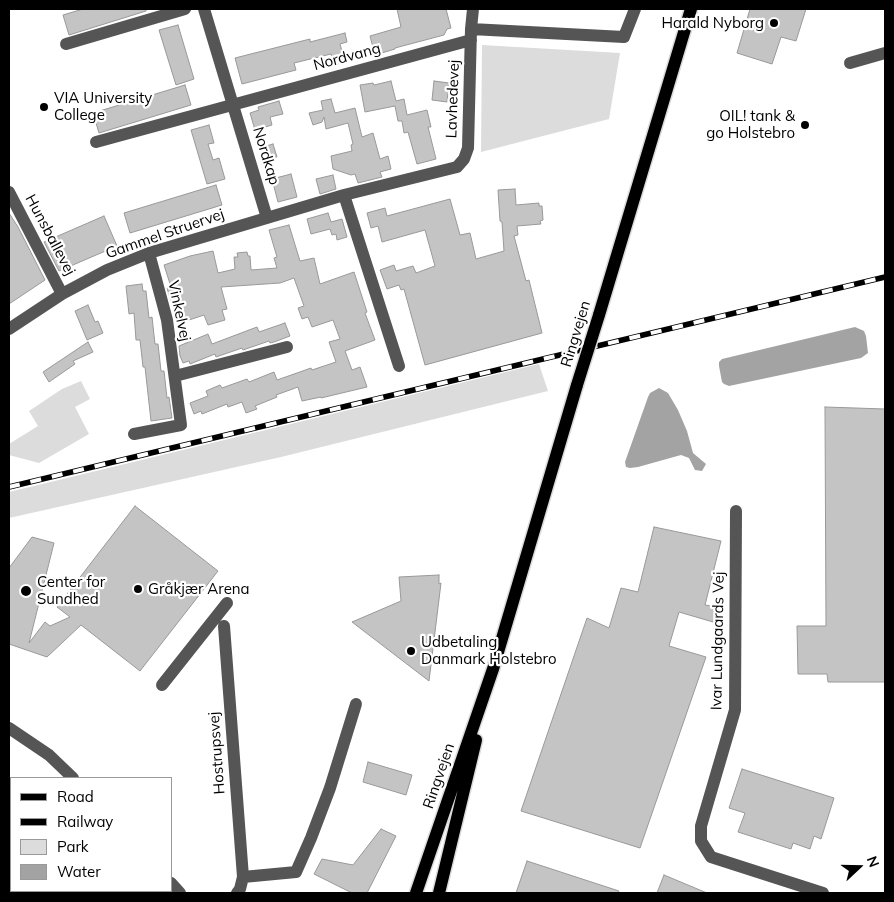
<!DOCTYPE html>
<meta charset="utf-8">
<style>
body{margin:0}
#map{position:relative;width:894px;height:902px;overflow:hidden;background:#fff;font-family:Mulish,sans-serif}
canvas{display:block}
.frame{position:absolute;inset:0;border:10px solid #000;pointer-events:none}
.legend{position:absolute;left:10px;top:777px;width:162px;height:115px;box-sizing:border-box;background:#fff;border:1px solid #999;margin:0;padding:6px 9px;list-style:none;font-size:15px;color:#000}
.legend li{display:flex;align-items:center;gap:10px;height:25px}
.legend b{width:25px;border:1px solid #999}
.north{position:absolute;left:834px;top:842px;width:50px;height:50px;-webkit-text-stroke:4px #fff;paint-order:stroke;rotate:69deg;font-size:14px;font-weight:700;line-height:20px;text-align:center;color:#000}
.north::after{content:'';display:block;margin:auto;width:18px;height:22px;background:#000;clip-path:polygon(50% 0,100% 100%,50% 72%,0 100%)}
</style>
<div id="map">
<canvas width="894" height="902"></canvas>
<div class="frame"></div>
<ul class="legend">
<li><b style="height:6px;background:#000"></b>Road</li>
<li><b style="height:6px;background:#000"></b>Railway</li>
<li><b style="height:14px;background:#dcdcdc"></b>Park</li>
<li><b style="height:14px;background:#a3a3a3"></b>Water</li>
</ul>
<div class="north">N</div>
</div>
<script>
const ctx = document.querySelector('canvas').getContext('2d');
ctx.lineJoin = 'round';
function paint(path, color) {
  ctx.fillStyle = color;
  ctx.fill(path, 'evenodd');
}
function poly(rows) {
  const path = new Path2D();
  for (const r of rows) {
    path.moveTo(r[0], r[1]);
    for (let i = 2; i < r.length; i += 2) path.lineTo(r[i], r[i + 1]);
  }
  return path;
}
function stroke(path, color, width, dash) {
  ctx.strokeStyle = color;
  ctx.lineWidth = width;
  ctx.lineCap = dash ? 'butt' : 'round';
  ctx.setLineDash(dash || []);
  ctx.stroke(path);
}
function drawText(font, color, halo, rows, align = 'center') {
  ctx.font = font + ' Mulish,sans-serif';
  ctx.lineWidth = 4.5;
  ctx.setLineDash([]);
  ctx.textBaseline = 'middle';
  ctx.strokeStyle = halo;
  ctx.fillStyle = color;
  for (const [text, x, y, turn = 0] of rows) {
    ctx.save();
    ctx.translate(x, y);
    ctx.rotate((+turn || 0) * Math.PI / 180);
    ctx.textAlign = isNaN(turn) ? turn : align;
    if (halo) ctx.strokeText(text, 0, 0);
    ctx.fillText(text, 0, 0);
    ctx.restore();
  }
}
paint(poly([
 [482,45,620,53,609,119,481,152],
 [539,364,548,391,281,457,9,518,9,492],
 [81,381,90,399,75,407,89,434,39,463,9,455,9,444,38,426,29,411,62,389]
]), '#dcdcdc');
paint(poly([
 [855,327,864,331,866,336,868,353,861,358,729,386,724,384,722,382,719,366,719,362,722,359],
 [659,388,668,393,678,410,687,431,693,453,706,464,702,471,695,470,689,458,681,455,638,467,630,468,626,467,625,462,648,397,650,393]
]), '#a3a3a3');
const building = poly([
 [83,9,146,9,146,11,69,35,63,15,83,9],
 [397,9,446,9,451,28,447,29,444,35,395,48,395,49,375,55,370,36,401,27,397,9],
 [750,9,806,9,796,41,781,37,772,64,737,53,750,9],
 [178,25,194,79,176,85,159,30,178,25],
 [345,33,347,42,340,44,345,62,334,65,331,54,294,63,296,70,242,84,235,58,310,39,310,42,345,33],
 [391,81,396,101,404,99,407,115,427,110,431,127,428,127,436,159,417,164,408,132,404,133,402,121,398,121,395,106,365,112,360,85,373,83,374,85,391,81],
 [434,81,449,83,447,102,432,100,434,81],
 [185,85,191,105,99,133,93,113,185,85],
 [331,99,335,113,355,108,362,137,373,133,380,159,388,156,391,169,380,172,382,177,358,183,355,174,351,175,333,169,331,156,352,151,351,145,353,144,348,123,326,129,324,117,322,122,313,125,309,113,323,110,321,101,331,99],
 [279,101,283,114,270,117,272,125,255,130,250,113,259,110,258,107,279,101],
 [209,125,214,143,208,144,213,160,219,158,225,179,207,184,191,130,209,125],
 [273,144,277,157,267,159,263,147,273,144],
 [291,174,297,197,278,202,272,179,291,174],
 [333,175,336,189,320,194,316,179,333,175],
 [216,185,222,205,130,233,124,213,216,185],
 [515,189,516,205,539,203,539,206,542,206,543,220,540,221,541,224,517,226,518,235,514,236,526,281,529,280,542,333,425,365,404,289,401,290,399,285,387,289,380,270,394,265,396,271,413,266,416,273,435,266,425,230,382,242,378,226,371,228,367,213,385,208,387,216,450,199,460,235,470,233,476,259,504,251,502,222,500,221,498,190,515,189],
 [9,213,18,227,45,280,9,304,9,213],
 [328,213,331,222,342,219,347,237,337,240,336,234,332,235,330,229,311,234,307,219,328,213],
 [104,216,117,246,59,271,44,242,104,216],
 [289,225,300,261,314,258,320,284,354,272,367,312,365,313,375,340,345,351,352,370,360,367,367,387,321,398,321,397,302,401,298,387,276,395,277,397,255,406,257,409,246,413,242,402,228,407,227,404,202,414,201,411,194,414,190,403,208,396,206,391,220,385,222,388,247,379,249,382,274,372,277,380,297,373,311,368,312,370,336,362,329,342,340,339,333,320,312,327,308,317,302,319,298,308,304,306,294,278,280,283,221,287,227,309,222,310,225,320,208,325,204,315,183,322,176,300,171,301,167,288,171,287,164,265,190,256,213,251,218,273,235,269,234,257,238,257,237,253,247,252,248,256,250,256,251,270,277,268,274,258,277,257,269,230,289,225],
 [142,284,143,291,146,291,149,318,152,317,155,344,158,344,161,371,164,371,167,398,169,397,172,418,151,421,145,367,143,367,140,340,136,340,134,313,129,314,126,286,142,284],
 [88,305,95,322,98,321,103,333,87,340,75,311,88,305],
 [285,323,290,336,274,342,270,343,269,341,243,350,242,348,216,357,215,354,190,364,189,361,183,363,180,356,179,346,208,334,212,344,257,327,259,332,285,323],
 [88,342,93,352,73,361,75,364,49,382,43,372,88,342],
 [825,407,885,409,885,682,828,682,827,674,798,674,797,626,826,626,825,407],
 [135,506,218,571,140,671,81,625,47,657,9,644,9,568,32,537,54,543,29,643,45,622,50,626,70,617,57,607,135,506],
 [654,527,721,541,705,605,717,607,713,622,679,612,669,646,706,657,640,848,521,811,587,618,609,628,621,588,638,592,654,527],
 [439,575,439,584,441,583,429,681,352,622,401,601,399,577,439,575],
 [368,762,412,775,406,795,363,782,368,762],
 [742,769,834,798,821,839,814,836,810,849,793,843,791,849,738,832,745,813,729,808,742,769],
 [381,829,396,836,367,893,352,893,314,874,322,859,353,865,381,829],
 [527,861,619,891,618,893,516,893,527,861],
 [664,875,707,893,657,893,664,875]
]);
paint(building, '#c4c4c4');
stroke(building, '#999', 1);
const major = poly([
 [599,315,691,9],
 [416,893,493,669,577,385],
 [439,893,476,740]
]);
stroke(major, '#dbdbdb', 15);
stroke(poly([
 [204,9,267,218],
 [471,29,624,37,635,9],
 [66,44,185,9],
 [850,63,885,53],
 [96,142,471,40],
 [9,192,62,294],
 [344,195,399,366],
 [9,329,62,294,107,270,149,253,344,195,457,167,464,159,468,148,471,29,473,9],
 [175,376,287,347],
 [134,434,181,425,167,320,149,253],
 [736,511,735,710,701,826,701,841,711,857,823,893],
 [224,626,243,877,240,889,237,893],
 [162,685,227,603],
 [9,728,49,755,73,778],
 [243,877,296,872,311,838,330,788,356,704],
 [171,883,180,893],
 [35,891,35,893]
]), '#555', 12);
stroke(major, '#000', 12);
const rail = poly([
 [9,487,885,277]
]);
stroke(rail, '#000', 5.5);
stroke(rail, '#fff', 4, [11]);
const majorBridge = poly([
 [577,385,599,315]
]);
stroke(majorBridge, '#dbdbdb', 15, []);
stroke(majorBridge, '#000', 12);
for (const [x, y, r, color] of [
 [774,23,5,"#000"],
 [44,107,5,"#000"],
 [805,125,5,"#000"],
 [138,589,5,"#000"],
 [26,591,6,"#000"],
 [411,651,5,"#000"]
]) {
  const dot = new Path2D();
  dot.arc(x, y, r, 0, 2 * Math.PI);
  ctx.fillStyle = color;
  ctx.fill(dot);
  stroke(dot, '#fff', 2);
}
drawText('15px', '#000', '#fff', [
 ["Harald Nyborg",764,23,"right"],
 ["VIA University",54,98],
 ["College",54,115],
 ["OIL! tank &",795,116,"right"],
 ["go Holstebro",795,133,"right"],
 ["Center for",37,582],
 ["Sundhed",37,599],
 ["Gråkjær Arena",148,589],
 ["Udbetaling",421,642],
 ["Danmark Holstebro",421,659]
], 'left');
drawText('15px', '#000', '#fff', [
 ["Nordvang",347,57,-15],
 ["Lavhedevej",453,99,-88],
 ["Nordkap",266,156,73],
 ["Gammel Struervej",165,234,-19],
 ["Hunsballevej",50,235,62],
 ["Vinkelvej",179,311,78],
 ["Ringvejen",576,334,-73],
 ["Ivar Lundgaards Vej",718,641,-89],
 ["Hostrupsvej",217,753,-94],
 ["Ringvejen",439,776,-71]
]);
</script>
